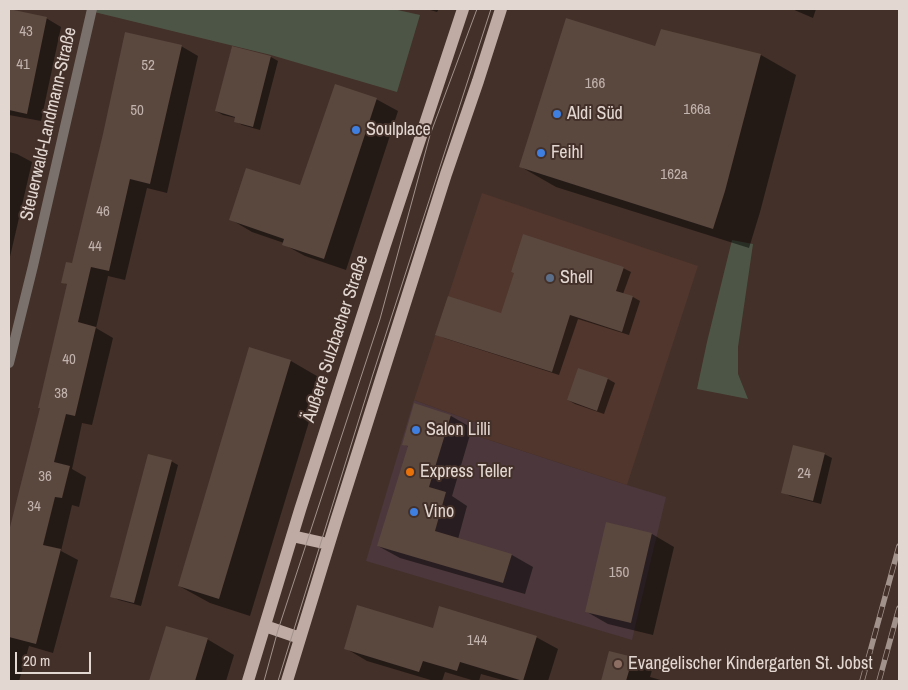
<!DOCTYPE html>
<meta charset="utf-8">
<style>
body{margin:0}
#map{position:relative;width:908px;height:690px;overflow:hidden;background:#433029;font-family:"Archivo Narrow",sans-serif}
canvas{display:block}
.frame{position:absolute;inset:0;border:10px solid #e3d7d2;pointer-events:none}
.scale{position:absolute;left:15px;top:652px;width:76px;height:22px;box-sizing:border-box;border:2px solid #e3d7d2;border-top:0;padding-left:6px;font-size:15px;line-height:18px;white-space:nowrap;color:#e3d7d2;-webkit-text-stroke:4px #433029;paint-order:stroke}
</style>
<div id="map">
<canvas width="908" height="690"></canvas>
<div class="frame"></div>
<div class="scale">20 m</div>
</div>
<script>
const ctx = document.querySelector('canvas').getContext('2d');
ctx.lineJoin = 'round';
function paint(path, color) {
  ctx.fillStyle = color;
  ctx.fill(path, 'evenodd');
}
function poly(rows) {
  const path = new Path2D();
  for (const r of rows) {
    path.moveTo(r[0], r[1]);
    for (let i = 2; i < r.length; i += 2) path.lineTo(r[i], r[i + 1]);
  }
  return path;
}
function stroke(path, color, width, dash) {
  ctx.strokeStyle = color;
  ctx.lineWidth = width;
  ctx.lineCap = dash ? 'butt' : 'round';
  ctx.setLineDash(dash || []);
  ctx.stroke(path);
}
function drawText(font, color, halo, rows, align = 'center') {
  ctx.font = font + ' "Archivo Narrow",sans-serif';
  ctx.lineWidth = 4;
  ctx.setLineDash([]);
  ctx.textBaseline = 'middle';
  ctx.strokeStyle = halo;
  ctx.fillStyle = color;
  for (const [text, x, y, turn = 0] of rows) {
    ctx.save();
    ctx.translate(x, y);
    ctx.rotate((+turn || 0) * Math.PI / 180);
    ctx.textAlign = isNaN(turn) ? turn : align;
    if (halo) ctx.strokeText(text, 0, 0);
    ctx.fillText(text, 0, 0);
    ctx.restore();
  }
}
paint(poly([
 [414,400,483,425,477,436,627,485,666,497,632,640,366,561]
]), '#4b373c');
paint(poly([
 [482,193,698,266,627,485,477,436,483,425,414,400]
]), '#50362c');
paint(poly([
 [74,9,393,9,420,15,397,92,271,55,86,10],
 [732,240,753,244,738,347,738,374,748,399,697,389,707,342]
]), '#4d5646');
paint(poly([
 [427,9,439,9,437,12],
 [792,9,816,9,813,18],
 [9,11,46,18,61,27,41,121,9,115],
 [661,30,761,55,796,75,760,212,749,248,556,187,521,167,656,47],
 [181,46,198,56,167,193,147,188,125,280,108,276,96,328,113,338,92,425,82,423,72,469,86,477,79,507,72,505,61,551,78,560,53,653,29,646,19,681,9,681,9,534,41,408,68,285,63,282],
 [232,47,271,57,278,61,260,130,242,125,235,121,236,118,223,115,216,111],
 [376,99,398,111,346,270,305,256,283,244,284,243,252,232,230,219,301,187],
 [9,152,17,154,32,162,9,261],
 [623,268,631,272,623,294,633,297,640,301,629,335,578,319,559,375,444,338,437,334,502,315],
 [250,349,291,361,322,379,250,616,210,603,179,586],
 [579,369,608,379,615,383,604,414,575,404,568,400],
 [415,405,451,416,472,428,452,496,467,506,458,539,512,555,533,567,525,594,400,558,378,546,409,447,403,444],
 [824,454,832,458,821,504,790,496,783,492],
 [171,461,178,465,141,606,119,600,111,596],
 [607,524,652,534,674,547,653,635,608,624,587,612],
 [167,627,207,639,234,655,226,681,150,681],
 [434,630,536,637,558,649,548,681,506,681,481,674,479,681,475,681,445,672,442,681,434,681,367,661,345,648],
 [610,652,632,658,652,670,650,677,664,681,602,681]
]), '#0007');
paint(poly([
 [9,9,47,17,27,114,9,110],
 [566,18,655,46,661,29,761,54,725,191,713,229,519,167],
 [125,32,182,45,150,184,130,179,109,271,91,267,78,322,96,327,75,416,66,414,54,462,70,466,62,498,55,497,43,545,61,549,36,644,9,637,9,531,40,408,38,408,67,284,61,283,66,262,72,263,103,134],
 [232,46,271,56,253,127,234,122,235,117,215,111],
 [335,84,377,98,324,259,282,245,284,239,229,220,246,168,300,185],
 [523,234,624,267,616,291,633,296,622,332,570,315,552,372,435,335,448,296,501,313,514,273,511,272],
 [249,347,291,360,219,599,178,586],
 [578,368,608,378,597,411,567,400],
 [414,403,451,415,429,487,446,492,435,531,512,554,503,583,377,546,408,446,402,445],
 [793,445,825,453,813,501,781,493],
 [148,454,172,460,134,603,110,597],
 [606,522,652,533,631,623,585,612],
 [357,605,433,628,439,606,537,636,523,681,460,662,457,671,423,661,419,672,344,649],
 [166,626,208,638,195,681,149,681],
 [609,651,633,657,626,681,601,681]
]), '#5a473e');
stroke(poly([
 [9,363,33,266,92,9]
]), '#7a716d', 10);
stroke(poly([
 [292,536,328,544],
 [265,626,300,638],
 [248,681,300,510,385,245,463,9],
 [287,681,336,521,446,174,478,81,501,9]
]), '#bfaba3', 12);
stroke(poly([
 [264,681,278,630,380,319,430,135,477,9],
 [278,681,373,374,491,9]
]), '#a1928c', 1);
const rail = poly([
 [862,681,899,546],
 [879,681,899,608]
]);
stroke(rail, '#a1928c', 5.5);
stroke(rail, '#433029', 4, [11]);
for (const [x, y, r, color] of [
 [557,114,5,"#3f7fe0"],
 [356,130,5,"#3f7fe0"],
 [541,153,5,"#3f7fe0"],
 [550,278,5,"#5c6f8a"],
 [416,430,5,"#3f7fe0"],
 [410,472,5,"#e8710a"],
 [414,512,5,"#3f7fe0"],
 [618,664,5,"#8d6e63"]
]) {
  const dot = new Path2D();
  dot.arc(x, y, r, 0, 2 * Math.PI);
  ctx.fillStyle = color;
  ctx.fill(dot);
  stroke(dot, '#433029', 2);
}
drawText('15px', '#c1b3ad', null, [
 ["43",26,32],
 ["41",23,65],
 ["52",148,66],
 ["166",595,84],
 ["166a",697,110],
 ["50",137,111],
 ["162a",674,175],
 ["46",103,212],
 ["44",95,247],
 ["40",69,360],
 ["38",61,394],
 ["24",804,474],
 ["36",45,477],
 ["34",34,507],
 ["150",619,573],
 ["144",477,641]
]);
drawText('18px', '#e3d7d2', '#433029', [
 ["Aldi Süd",567,114],
 ["Soulplace",366,130],
 ["Feihl",551,153],
 ["Shell",560,278],
 ["Salon Lilli",426,430],
 ["Express Teller",420,472],
 ["Vino",424,512],
 ["Evangelischer Kindergarten St. Jobst",628,664]
], 'left');
drawText('18px', '#e3d7d2', '#433029', [
 ["Steuerwald-Landmann-Straße",49,124,-77],
 ["Äußere Sulzbacher Straße",336,339,-72]
]);
</script>
